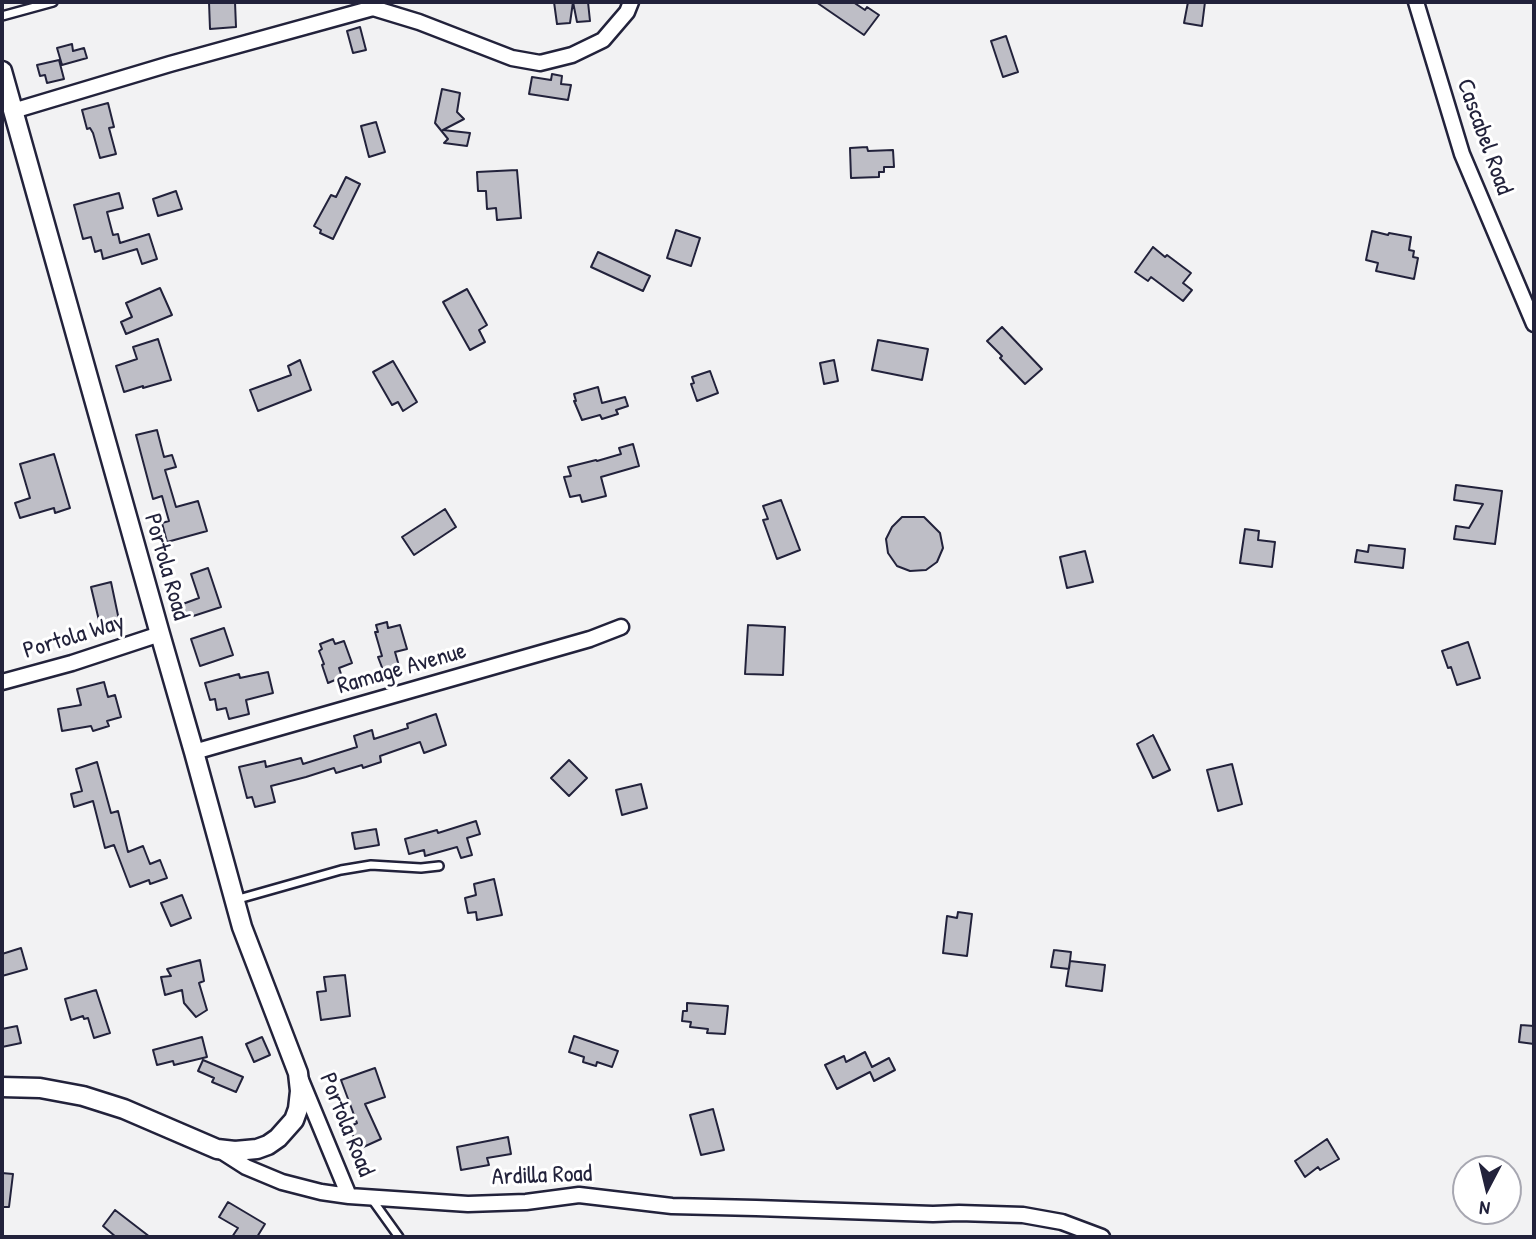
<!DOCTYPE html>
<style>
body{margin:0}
#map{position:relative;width:1536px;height:1239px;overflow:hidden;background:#f2f2f3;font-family:"Patrick Hand",sans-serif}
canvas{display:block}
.frame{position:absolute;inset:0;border:4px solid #22223b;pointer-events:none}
.north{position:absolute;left:1452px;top:1155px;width:70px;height:70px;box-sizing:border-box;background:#fff;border:2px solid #a7a7b1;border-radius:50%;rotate:187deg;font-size:19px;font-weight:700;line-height:28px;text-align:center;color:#22223b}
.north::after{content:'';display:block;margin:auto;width:24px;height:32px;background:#22223b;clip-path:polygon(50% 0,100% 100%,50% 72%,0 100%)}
</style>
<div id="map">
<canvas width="1536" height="1239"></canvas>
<div class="frame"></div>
<div class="north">N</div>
</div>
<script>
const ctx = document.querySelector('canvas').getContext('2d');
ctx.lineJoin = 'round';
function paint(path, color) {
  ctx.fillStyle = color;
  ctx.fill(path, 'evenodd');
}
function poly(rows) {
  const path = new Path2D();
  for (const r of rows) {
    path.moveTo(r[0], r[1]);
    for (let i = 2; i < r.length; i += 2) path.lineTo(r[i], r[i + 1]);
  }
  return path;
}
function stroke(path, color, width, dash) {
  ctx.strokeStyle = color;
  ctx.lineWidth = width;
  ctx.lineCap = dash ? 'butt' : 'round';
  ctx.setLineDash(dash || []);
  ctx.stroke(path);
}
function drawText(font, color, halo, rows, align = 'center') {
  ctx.font = font + ' "Patrick Hand",sans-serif';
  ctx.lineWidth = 6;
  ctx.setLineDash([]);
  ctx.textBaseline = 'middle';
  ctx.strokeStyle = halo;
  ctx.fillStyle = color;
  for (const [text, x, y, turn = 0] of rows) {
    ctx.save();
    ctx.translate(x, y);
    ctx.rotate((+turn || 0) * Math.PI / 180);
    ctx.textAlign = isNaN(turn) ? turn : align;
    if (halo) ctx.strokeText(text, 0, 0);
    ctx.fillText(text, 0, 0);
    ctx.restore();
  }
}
const building = poly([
 [209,2,235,2,236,27,210,29,209,2],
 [554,2,573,2,570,23,557,24,554,2],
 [573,2,588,2,590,21,577,22,573,2],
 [816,2,853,2,865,10,867,7,879,15,864,35,816,2],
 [1188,2,1205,2,1202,26,1184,23,1188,2],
 [360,27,366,50,353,53,347,31,360,27],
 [1006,36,1018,72,1003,77,991,41,1006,36],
 [72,44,73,51,84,48,87,58,62,65,57,48,72,44],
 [59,60,64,79,47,83,45,75,40,76,37,65,59,60],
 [552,74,562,76,561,84,571,85,568,100,529,94,532,77,551,80,552,74],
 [442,89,460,93,457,112,464,119,443,130,470,133,467,146,444,143,448,139,435,123,442,89],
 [108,103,114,127,109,128,116,154,100,158,93,133,90,128,87,129,82,110,108,103],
 [376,122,385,152,369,157,361,126,376,122],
 [867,147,868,151,893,150,894,167,884,167,884,172,879,172,879,177,851,178,850,148,867,147],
 [517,170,521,218,497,220,496,208,487,209,486,191,478,191,477,172,517,170],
 [346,177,360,184,333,239,320,233,321,230,314,226,331,195,336,197,346,177],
 [176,191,182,209,158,216,153,199,176,191],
 [119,193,123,208,107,212,113,235,118,234,120,243,149,234,157,259,142,264,137,249,103,259,101,250,95,252,91,237,83,239,74,205,119,193],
 [676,230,700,238,691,266,667,258,676,230],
 [1372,231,1388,235,1389,233,1411,237,1409,250,1414,251,1413,257,1418,258,1414,279,1376,271,1378,263,1366,260,1372,231],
 [1153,247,1165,257,1167,255,1191,273,1183,283,1192,290,1183,301,1151,277,1148,281,1135,272,1153,247],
 [598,252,650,276,643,291,591,267,598,252],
 [160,288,172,315,126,334,121,322,132,317,126,303,160,288],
 [467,289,487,325,479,330,485,342,470,350,443,302,467,289],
 [1002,327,1042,369,1025,384,1000,358,1002,356,987,341,1002,327],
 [158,339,171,380,143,388,143,386,124,392,116,366,137,359,133,347,158,339],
 [878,340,928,349,922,380,872,370,878,340],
 [300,360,311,390,258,411,250,390,291,375,288,366,300,360],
 [834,360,838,381,824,384,820,363,834,360],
 [393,361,417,402,403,411,398,402,392,405,373,372,393,361],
 [710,371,718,393,697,401,691,384,694,383,692,377,710,371],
 [598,387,602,403,625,397,628,406,616,410,618,414,602,419,600,415,582,420,574,401,576,401,574,394,598,387],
 [157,430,164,457,172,455,176,467,165,470,176,507,198,501,207,531,167,542,162,523,169,521,162,496,153,499,136,435,157,430],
 [633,444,639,466,601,477,606,496,582,502,580,495,570,497,564,477,571,476,568,467,596,460,597,461,621,454,619,448,633,444],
 [54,454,70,508,55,513,54,508,20,518,15,503,30,498,20,464,54,454],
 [1456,485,1502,491,1495,544,1454,539,1456,526,1469,528,1483,504,1454,500,1456,485],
 [781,500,800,550,777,559,763,520,768,519,763,506,781,500],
 [445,509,456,527,414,555,402,537,445,509],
 [902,517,924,517,940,533,943,548,937,562,926,570,910,571,897,566,888,553,886,539,892,527,902,517],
 [1245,529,1259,531,1258,540,1275,542,1272,567,1240,563,1245,529],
 [1369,545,1405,549,1403,568,1355,562,1357,550,1368,552,1369,545],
 [1085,551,1093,582,1067,588,1060,557,1085,551],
 [208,568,221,607,184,619,180,605,199,598,191,574,208,568],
 [111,582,120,625,101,629,91,587,111,582],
 [387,622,388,628,400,625,407,649,395,652,399,666,383,670,378,657,382,656,375,632,378,632,376,625,387,622],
 [748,625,785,627,783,675,745,674,748,625],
 [224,628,233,655,200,666,191,639,224,628],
 [333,639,335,644,344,641,352,663,339,668,342,677,328,683,322,665,324,664,319,651,322,649,320,644,333,639],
 [1468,642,1480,678,1457,685,1451,667,1448,668,1442,651,1468,642],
 [268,672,273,693,246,700,249,714,229,719,226,708,217,710,215,699,210,700,205,683,239,674,240,678,268,672],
 [104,682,108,697,115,695,121,717,107,721,109,726,93,731,91,726,62,731,58,709,81,705,77,689,104,682],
 [436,714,446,745,424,753,420,742,380,756,381,762,363,768,362,765,336,773,334,768,306,777,271,786,275,802,255,807,252,797,247,798,239,767,265,761,266,767,301,758,303,764,357,747,354,736,372,730,374,739,408,728,407,724,436,714],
 [1153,735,1170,770,1153,778,1137,744,1153,735],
 [569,760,587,778,569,796,551,778,569,760],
 [97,762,111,813,118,811,128,852,143,846,150,864,160,860,167,878,150,884,149,880,130,887,114,845,105,848,93,801,74,807,71,794,82,791,76,769,97,762],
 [1232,764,1242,804,1218,811,1207,770,1232,764],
 [641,784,647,808,622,815,616,790,641,784],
 [476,821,480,834,467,838,472,855,461,858,457,847,425,856,424,850,409,854,405,839,437,830,438,833,476,821],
 [376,829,379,845,355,849,352,833,376,829],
 [494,879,502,915,477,920,476,912,468,913,465,898,476,895,474,884,494,879],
 [182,895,191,918,171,926,161,903,182,895],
 [958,912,972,914,967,956,943,953,947,916,957,918,958,912],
 [21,948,27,969,2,976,2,954,21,948],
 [1054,950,1071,952,1069,969,1051,967,1054,950],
 [200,960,204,981,199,983,207,1010,196,1017,184,1003,182,990,165,995,161,977,171,976,167,969,200,960],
 [1070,961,1105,965,1102,991,1066,986,1070,961],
 [345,975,350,1016,321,1020,317,992,326,991,324,977,345,975],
 [96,990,110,1033,94,1038,88,1018,84,1019,83,1016,71,1020,65,999,96,990],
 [687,1003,728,1006,725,1034,707,1033,708,1029,690,1027,691,1022,682,1021,683,1011,687,1011,687,1003],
 [1521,1025,1534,1026,1534,1044,1519,1042,1521,1025],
 [17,1026,21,1043,2,1047,2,1029,17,1026],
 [574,1036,618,1051,612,1067,597,1062,596,1066,583,1062,584,1057,569,1052,574,1036],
 [202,1037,207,1057,174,1065,173,1061,157,1065,153,1050,202,1037],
 [262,1037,270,1055,254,1062,246,1044,262,1037],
 [865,1052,872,1067,889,1058,895,1070,874,1081,870,1072,837,1089,825,1065,844,1056,846,1062,865,1052],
 [203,1060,243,1077,236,1092,212,1082,214,1078,198,1071,203,1060],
 [375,1068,385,1097,365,1104,381,1139,359,1149,349,1127,357,1123,341,1080,375,1068],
 [713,1109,724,1150,701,1155,690,1115,713,1109],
 [508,1137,511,1154,487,1158,489,1165,461,1170,457,1147,508,1137],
 [1327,1139,1339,1159,1320,1170,1318,1167,1305,1177,1295,1161,1327,1139],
 [2,1173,13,1174,9,1207,2,1207,2,1173],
 [228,1202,265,1224,257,1237,232,1237,238,1228,219,1217,228,1202],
 [115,1210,150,1237,116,1237,103,1226,115,1210]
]);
paint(building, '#bebec6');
stroke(building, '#22223b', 2);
const service = poly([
 [2,16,53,2],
 [235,900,341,870,371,865,421,868,439,866],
 [371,1198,399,1237]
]);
const minor = poly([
 [1416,2,1462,154,1534,324],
 [13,111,170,64,373,8,419,22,512,58,540,63,572,55,603,40,627,12,631,2],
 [2,682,72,663,160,634],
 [194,752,590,639,621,627],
 [301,1080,349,1196],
 [221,1151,246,1167,282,1182,321,1192,349,1196,468,1204,526,1202,579,1195,672,1206,756,1208,933,1214,959,1213,1023,1215,1062,1222,1102,1237]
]);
const tertiary = poly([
 [2,71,160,634,194,752,242,927,298,1073,300,1091,298,1109,294,1120,278,1138,268,1145,257,1149,235,1151,217,1149,124,1109,83,1096,40,1088,2,1087]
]);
stroke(service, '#22223b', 12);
stroke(minor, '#22223b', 19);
stroke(tertiary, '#22223b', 23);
stroke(service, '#fff', 7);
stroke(minor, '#fff', 14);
stroke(tertiary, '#fff', 18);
drawText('24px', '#22223b', '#fff', [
 ["Cascabel Road",1484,137,70],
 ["Portola Road",166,567,74],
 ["Portola Way",74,637,-17],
 ["Ramage Avenue",402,669,-16],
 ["Portola Road",346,1125,68],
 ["Ardilla Road",542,1176,-2]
]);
</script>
